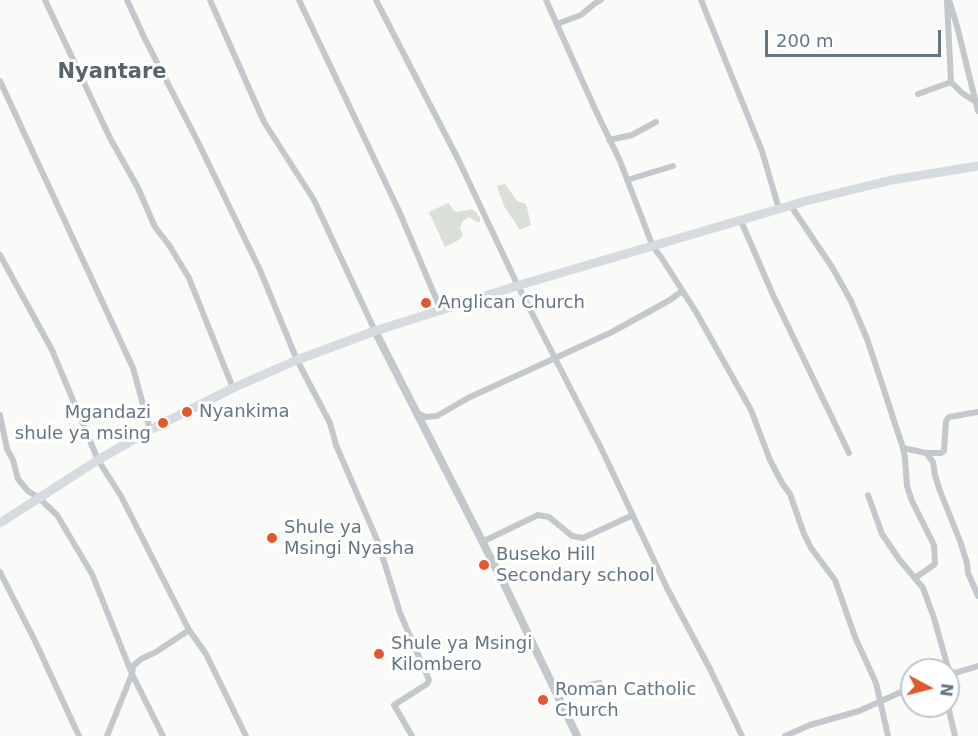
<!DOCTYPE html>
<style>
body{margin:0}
#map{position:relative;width:978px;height:736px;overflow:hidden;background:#fafaf8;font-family:"DejaVu Sans",sans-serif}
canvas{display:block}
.north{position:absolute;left:900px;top:658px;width:60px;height:60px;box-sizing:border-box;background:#fff;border:2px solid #c1c8cd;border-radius:50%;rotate:97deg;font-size:16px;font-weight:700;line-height:24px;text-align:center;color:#657683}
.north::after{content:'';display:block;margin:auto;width:21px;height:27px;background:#e4572e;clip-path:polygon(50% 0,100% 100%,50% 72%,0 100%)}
.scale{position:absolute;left:765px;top:30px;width:176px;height:27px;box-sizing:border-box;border:3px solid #657683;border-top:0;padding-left:8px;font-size:18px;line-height:21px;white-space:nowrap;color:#657683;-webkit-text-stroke:4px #fff;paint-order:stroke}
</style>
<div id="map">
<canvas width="978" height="736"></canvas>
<div class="north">N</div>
<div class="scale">200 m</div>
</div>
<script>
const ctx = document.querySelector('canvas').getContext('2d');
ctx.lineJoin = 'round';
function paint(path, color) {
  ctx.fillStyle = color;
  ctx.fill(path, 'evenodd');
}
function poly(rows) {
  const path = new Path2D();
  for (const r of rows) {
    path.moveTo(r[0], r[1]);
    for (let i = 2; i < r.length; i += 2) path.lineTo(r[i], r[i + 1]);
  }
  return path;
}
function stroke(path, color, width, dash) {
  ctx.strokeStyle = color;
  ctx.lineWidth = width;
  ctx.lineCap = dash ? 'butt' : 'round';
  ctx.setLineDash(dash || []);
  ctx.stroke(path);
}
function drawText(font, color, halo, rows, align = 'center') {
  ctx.font = font + ' "DejaVu Sans",sans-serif';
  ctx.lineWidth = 6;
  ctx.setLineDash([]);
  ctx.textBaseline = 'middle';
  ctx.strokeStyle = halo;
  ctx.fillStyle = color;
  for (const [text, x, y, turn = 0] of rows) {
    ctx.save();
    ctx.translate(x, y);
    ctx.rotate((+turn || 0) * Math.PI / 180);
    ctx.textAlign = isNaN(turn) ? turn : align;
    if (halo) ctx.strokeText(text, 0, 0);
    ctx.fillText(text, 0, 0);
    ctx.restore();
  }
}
paint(poly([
 [505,184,517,201,526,204,531,225,520,230,504,206,497,186],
 [448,203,451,206,453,210,457,212,472,209,477,213,480,218,480,222,477,222,469,217,463,221,460,227,463,236,457,241,445,247,429,212]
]), '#dadfd7');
stroke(poly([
 [45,0,110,138,138,188,155,227,169,245,189,278,233,388],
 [127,0,144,37,199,144,260,270,297,360,330,423,336,445,378,542,400,613,429,680,427,684,394,705,412,736],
 [210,0,264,122,314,200,375,331],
 [299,0,399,211,441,310],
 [376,0,458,159,518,286,602,450,668,590,710,669,742,736],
 [546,0,595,109,620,161,653,247,661,257,696,312,751,410,770,460,782,483,790,494,804,534,811,548,835,580,855,637,876,683,888,736],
 [701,0,762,151,779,209],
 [949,0,957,26,978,111],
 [947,1,951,82,962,93,976,102],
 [557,24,581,15,594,4,601,0],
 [0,81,133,368,150,430],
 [918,94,951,82],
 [609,140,632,135,656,122],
 [627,180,673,166],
 [791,206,832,267,851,301,867,339,882,384,903,448,905,458,907,486,912,501,934,545,935,564,915,578],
 [741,221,773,295,849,453],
 [0,255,52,350,98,460,121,496,189,630,206,654,246,736],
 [417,413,426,417,437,416,468,398,612,332,670,300,682,291],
 [0,415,7,449,13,460,18,479,28,491,39,498,57,515,92,574,132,674,163,736],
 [903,448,926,453,933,462,935,475,940,491,960,541,967,563,968,573,978,596],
 [926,453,941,453,944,451,946,421,949,417,978,412],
 [868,495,882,534,899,559,923,588,934,618,950,675],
 [482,542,538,515,549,517,572,536,583,538,633,515],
 [0,572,35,641,79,736],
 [948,675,978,666],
 [555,690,600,683],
 [948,706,955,736],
 [107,736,132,674,133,666,141,659,156,652,189,630],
 [785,736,810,725,859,711,912,687]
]), '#c3c8cc', 6);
stroke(poly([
 [375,331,504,584,577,736]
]), '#c3c8cc', 8);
stroke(poly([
 [0,523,98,460,150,430,233,388,297,360,375,331,523,284,806,201,892,180,978,166]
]), '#d6dbdf', 9);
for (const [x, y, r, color] of [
 [426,303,6,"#e4572e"],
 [187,412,6,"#e4572e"],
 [163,423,6,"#e4572e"],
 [272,538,6,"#e4572e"],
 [484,565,6,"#e4572e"],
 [379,654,6,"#e4572e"],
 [543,700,6,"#e4572e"]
]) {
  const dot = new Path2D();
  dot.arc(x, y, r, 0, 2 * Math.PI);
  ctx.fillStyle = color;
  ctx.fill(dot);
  stroke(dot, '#fff', 2);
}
drawText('18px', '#657683', '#fff', [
 ["Anglican Church",438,303],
 ["Nyankima",199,412],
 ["Mgandazi",151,413,"right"],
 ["shule ya msing",151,434,"right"],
 ["Shule ya",284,528],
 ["Msingi Nyasha",284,549],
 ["Buseko Hill",496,555],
 ["Secondary school",496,576],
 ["Shule ya Msingi",391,644],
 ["Kilombero",391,665],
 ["Roman Catholic",555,690],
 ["Church",555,711]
], 'left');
drawText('bold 21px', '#57646e', '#fff', [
 ["Nyantare",112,73]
]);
</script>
